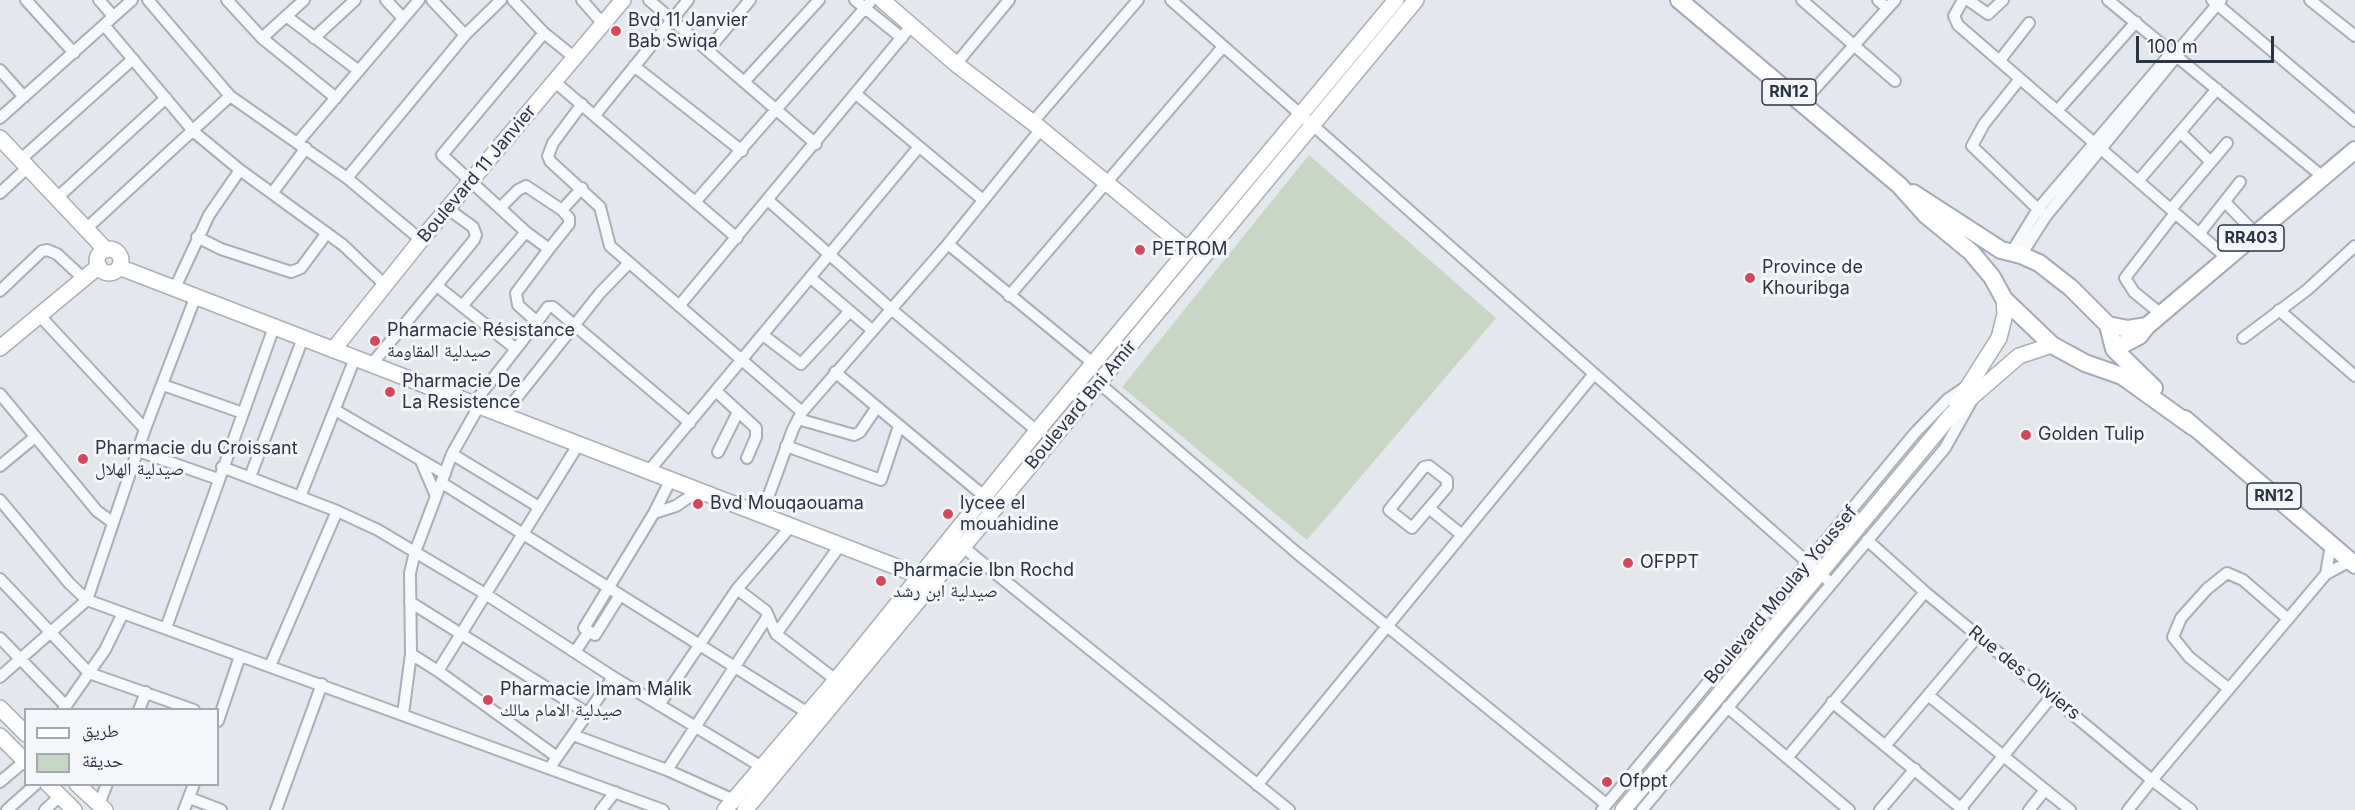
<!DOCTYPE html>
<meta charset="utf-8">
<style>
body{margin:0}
#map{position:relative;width:2355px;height:810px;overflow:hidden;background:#e4e7ec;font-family:Inter,"Noto Naskh Arabic",sans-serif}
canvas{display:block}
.legend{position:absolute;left:24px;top:708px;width:195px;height:78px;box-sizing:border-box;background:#f4f6f9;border:2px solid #a4a8b1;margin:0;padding:8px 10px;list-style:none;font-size:18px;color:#2b3445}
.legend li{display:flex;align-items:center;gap:12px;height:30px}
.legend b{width:30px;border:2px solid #a4a8b1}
.scale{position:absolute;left:2136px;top:36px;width:138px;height:27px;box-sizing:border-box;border:3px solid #2b3445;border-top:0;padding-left:8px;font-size:18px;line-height:21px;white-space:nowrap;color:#2b3445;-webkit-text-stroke:4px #f4f6f9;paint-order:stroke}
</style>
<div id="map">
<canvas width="2355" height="810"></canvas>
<ul class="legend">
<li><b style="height:8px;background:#fff"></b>طريق</li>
<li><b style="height:16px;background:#c9d6c5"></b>حديقة</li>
</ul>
<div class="scale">100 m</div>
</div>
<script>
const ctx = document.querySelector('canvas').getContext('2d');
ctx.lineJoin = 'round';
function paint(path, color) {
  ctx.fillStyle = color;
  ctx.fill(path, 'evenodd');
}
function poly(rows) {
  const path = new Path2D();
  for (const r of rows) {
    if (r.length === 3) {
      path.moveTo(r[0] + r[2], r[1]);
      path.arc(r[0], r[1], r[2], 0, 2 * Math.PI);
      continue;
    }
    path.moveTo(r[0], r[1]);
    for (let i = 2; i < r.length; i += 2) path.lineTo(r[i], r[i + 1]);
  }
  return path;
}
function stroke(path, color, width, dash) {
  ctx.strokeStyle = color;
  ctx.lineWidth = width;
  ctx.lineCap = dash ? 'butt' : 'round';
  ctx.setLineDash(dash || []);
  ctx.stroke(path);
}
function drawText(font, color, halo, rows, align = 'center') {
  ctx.font = font + ' Inter,"Noto Naskh Arabic",sans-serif';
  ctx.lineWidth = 6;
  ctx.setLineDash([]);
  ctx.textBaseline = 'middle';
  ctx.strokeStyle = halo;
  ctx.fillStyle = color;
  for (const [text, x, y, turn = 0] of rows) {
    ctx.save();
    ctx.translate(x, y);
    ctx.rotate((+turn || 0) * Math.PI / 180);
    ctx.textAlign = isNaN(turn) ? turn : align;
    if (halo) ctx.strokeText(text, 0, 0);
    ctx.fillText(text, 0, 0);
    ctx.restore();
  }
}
paint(poly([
 [1309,155,1496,318,1307,540,1122,387]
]), '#c9d6c5');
const street = poly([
 [26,0,74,53],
 [99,0,113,16],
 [148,0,230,96,347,178,421,240],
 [227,0,262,38,336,98],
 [386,0,402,17],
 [432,0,465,35],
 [513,0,544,33,575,58],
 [582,0,603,24],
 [649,0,816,144],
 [855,0,902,38],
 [1171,0,1831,583],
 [1802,0,1895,81],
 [1878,0,1887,8],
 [1963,0,1954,16,1958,25,2227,258],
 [1968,0,1988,14,2003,0],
 [2108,0,2323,177],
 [2212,0,2355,121],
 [2310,0,2355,36],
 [286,16,359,71],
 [104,25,194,132,240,170,343,245,385,285],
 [262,38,304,0],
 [314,38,355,0],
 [708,50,750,0],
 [2000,60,2029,23],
 [956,64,1009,0],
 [634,66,742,151],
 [0,70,24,97],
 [2019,80,1984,124,1972,146,2041,212],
 [555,82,737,238],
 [744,82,819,0],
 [856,94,983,200],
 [1802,103,1895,0],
 [582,104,553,143,548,156,550,161,600,207,610,246,802,412],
 [2057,111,2136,22],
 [595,115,688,0],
 [0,118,132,0],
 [1032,123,1138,0],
 [298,142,419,0],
 [20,160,133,59],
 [2211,162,2227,143],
 [347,178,465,35,501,0],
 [2139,180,2217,89],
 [273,192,306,148],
 [0,193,27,168],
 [58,197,166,98],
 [696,201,872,0],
 [769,201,891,309,1037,431],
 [2225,202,2256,234],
 [501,207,518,190,526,186,562,210,582,188],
 [2171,209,2211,162,2180,132],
 [87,228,230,96],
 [2199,234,2240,182],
 [197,237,221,249,291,272,301,268,327,233],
 [948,244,1094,364],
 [549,249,569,224,569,218,562,210],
 [2011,253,2038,209,2172,52,2182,46,2221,0],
 [2021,255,2046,216,2180,52],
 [811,278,872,330],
 [437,286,516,349,473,404],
 [174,290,209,215,240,170],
 [0,291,42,251,47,250,57,254,84,279],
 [1009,296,1222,48],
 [462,306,526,232,442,155,544,33],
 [679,306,912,25],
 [2279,310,2355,376],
 [2161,314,2134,292,2125,278,2175,213],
 [40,316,145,429],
 [537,322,548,307,553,307,690,423],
 [763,335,801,364,850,311],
 [2243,338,2307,290,2355,246],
 [516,349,537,322,518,305,516,293,549,249,526,232],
 [371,365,474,240,476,235,473,227,448,209],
 [835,372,984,496],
 [1100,384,1297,553,1606,804],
 [163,385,243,413],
 [717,392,756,428,756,437,747,458],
 [0,394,97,511,112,522],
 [335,410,445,474],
 [503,415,600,293,628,264],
 [798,419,854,435,860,432,877,407],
 [786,446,881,480,899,426],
 [138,451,218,479],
 [718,452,738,412],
 [452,454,539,507],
 [421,461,436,496],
 [0,466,35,437],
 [1429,466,1447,480,1447,487,1412,528,1389,510,1424,467,1429,466],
 [222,467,337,511,270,666],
 [648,472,918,148],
 [250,477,303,338],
 [442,483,808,713],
 [300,497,355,358],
 [0,500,69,583,87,600,663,810],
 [1430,509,1462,535],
 [337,511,378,530,487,595,613,677,762,767],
 [654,513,676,506,698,491],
 [762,514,793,429,802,412,948,244,1041,129],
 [1867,540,1925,592,2152,780,2128,810],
 [958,543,1289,810],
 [2326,574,2331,544],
 [0,579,89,673,194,710],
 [737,589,766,611,776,634,836,680],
 [620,595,595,635,584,628,654,513,670,481],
 [410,602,587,713],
 [166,628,274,327],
 [776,634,841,544],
 [0,638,66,706],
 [575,652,589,631],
 [411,654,438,671,557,757],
 [438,671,578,445],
 [0,677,87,600,145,429,195,298],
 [2229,689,2189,657,2173,637,2181,618,2207,589,2227,573,2243,580,2288,619],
 [1928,695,2070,810],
 [1832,702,1963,810],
 [659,705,737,589,792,525],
 [1727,707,1849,810],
 [63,710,105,650,123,613],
 [139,710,146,692],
 [403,714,411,654,410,573,415,552,452,454,479,406],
 [218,721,240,656],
 [573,735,667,770,734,800],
 [1885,746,1978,636],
 [1787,758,1925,592],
 [553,763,613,677],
 [667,770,768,616],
 [0,782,26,760],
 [1257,785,1594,374],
 [190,798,221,810],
 [99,804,107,784],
 [1961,808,2052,696],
 [7,810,36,784],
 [45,810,60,796],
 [184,810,194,784],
 [276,810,322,684],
 [601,810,615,792],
 [1602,810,1915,433,1948,399,1964,388],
 [1642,810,1945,448,1972,400],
 [1880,810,1915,769],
 [2029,810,2045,790],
 [2191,810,2152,780,2326,574,2350,561]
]);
const secondary = poly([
 [882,0,956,64,1041,129,1187,249],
 [0,138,106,250],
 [109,261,12],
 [119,267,928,579],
 [0,348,99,266],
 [333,350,421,240,623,0],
 [1957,404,1999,338,2005,314,2004,299],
 [0,708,26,734],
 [0,736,26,762],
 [48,784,74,810],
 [77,784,105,810],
 [725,810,836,680,1037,431,1396,0],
 [745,810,1416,0],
 [1623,810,1951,415,2019,356,2052,345]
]);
const primary = poly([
 [1679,0,1899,185,1926,215,1971,252,1992,277,2004,299,2052,345,2085,363,2122,376,2193,427],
 [1913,193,2001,250,2021,255,2039,263,2071,288,2108,325,2114,349,2154,388],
 [2108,325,2128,329,2147,326],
 [2114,345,2124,344,2139,336,2147,326,2355,150],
 [2185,419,2355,565]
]);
stroke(street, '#a9aeb7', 14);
stroke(secondary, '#a9aeb7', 18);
stroke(primary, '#a3abb8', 20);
stroke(street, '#f7f8fa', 10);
stroke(secondary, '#fff', 15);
stroke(primary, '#fff', 16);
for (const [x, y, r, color] of [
 [616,31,6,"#d1495b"],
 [1140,250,6,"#d1495b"],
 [1750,278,6,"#d1495b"],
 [375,341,6,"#d1495b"],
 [390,392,6,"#d1495b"],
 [2026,435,6,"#d1495b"],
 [83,459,6,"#d1495b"],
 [698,504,6,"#d1495b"],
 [948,514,6,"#d1495b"],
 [1628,563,6,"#d1495b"],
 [881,581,6,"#d1495b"],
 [488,700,6,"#d1495b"],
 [1607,782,6,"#d1495b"]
]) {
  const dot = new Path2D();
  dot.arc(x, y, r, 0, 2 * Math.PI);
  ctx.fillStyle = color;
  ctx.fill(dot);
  stroke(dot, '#f4f6f9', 2);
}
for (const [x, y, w] of [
 [1789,92,54],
 [2251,238,66],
 [2274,496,54]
]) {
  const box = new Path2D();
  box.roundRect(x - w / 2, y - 13, w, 26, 4.5);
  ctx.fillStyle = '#f4f6f9';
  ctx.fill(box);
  stroke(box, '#2b3445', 1.5);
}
drawText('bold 16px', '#2b3445', null, [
 ["RN12",1789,92],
 ["RR403",2251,238],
 ["RN12",2274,496]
]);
drawText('18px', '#2b3445', '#f4f6f9', [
 ["Bvd 11 Janvier",628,21],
 ["Bab Swiqa",628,42],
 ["PETROM",1152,250],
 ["Province de",1762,268],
 ["Khouribga",1762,289],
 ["Pharmacie Résistance",387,331],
 ["صيدلية المقاومة",387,352],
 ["Pharmacie De",402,382],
 ["La Resistence",402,403],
 ["Golden Tulip",2038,435],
 ["Pharmacie du Croissant",95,449],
 ["صيدلية الهلال",95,470],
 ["Bvd Mouqaouama",710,504],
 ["lycee el",960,504],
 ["mouahidine",960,525],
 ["OFPPT",1640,563],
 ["Pharmacie Ibn Rochd",893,571],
 ["صيدلية ابن رشد",893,592],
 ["Pharmacie Imam Malik",500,690],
 ["صيدلية الامام مالك",500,711],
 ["Ofppt",1619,782]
], 'left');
drawText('18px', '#2b3445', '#f4f6f9', [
 ["Boulevard 11 Janvier",477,174,-50],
 ["Boulevard Bni Amir",1081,405,-50],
 ["Boulevard Moulay Youssef",1781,595,-50],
 ["Rue des Oliviers",2024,673,39]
]);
</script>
